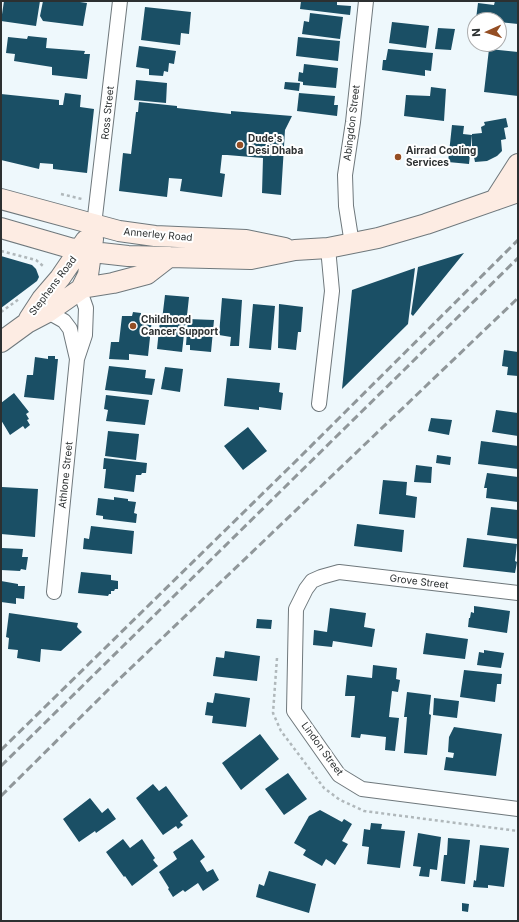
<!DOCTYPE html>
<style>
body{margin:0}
#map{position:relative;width:519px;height:922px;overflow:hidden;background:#eef8fc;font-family:Inter,sans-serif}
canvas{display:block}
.frame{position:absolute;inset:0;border:2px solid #2c3031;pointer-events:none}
.north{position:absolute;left:467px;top:12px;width:40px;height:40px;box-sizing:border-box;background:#fff;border:1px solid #abacad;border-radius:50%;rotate:267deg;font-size:11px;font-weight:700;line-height:16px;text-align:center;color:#2c3031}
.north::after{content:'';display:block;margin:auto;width:14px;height:18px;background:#944e24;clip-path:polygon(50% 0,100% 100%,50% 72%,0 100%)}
</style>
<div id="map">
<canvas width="519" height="922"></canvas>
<div class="frame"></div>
<div class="north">N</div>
</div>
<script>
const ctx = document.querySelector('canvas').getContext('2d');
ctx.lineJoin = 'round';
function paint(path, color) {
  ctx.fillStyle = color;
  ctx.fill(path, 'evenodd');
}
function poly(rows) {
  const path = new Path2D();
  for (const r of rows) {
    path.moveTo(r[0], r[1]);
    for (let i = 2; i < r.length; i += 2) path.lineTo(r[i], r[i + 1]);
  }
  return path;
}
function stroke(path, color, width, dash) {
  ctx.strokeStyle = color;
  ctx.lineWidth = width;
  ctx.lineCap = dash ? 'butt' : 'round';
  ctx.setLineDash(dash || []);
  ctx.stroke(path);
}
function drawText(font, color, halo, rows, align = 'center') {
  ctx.font = font + ' Inter,sans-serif';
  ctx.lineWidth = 4;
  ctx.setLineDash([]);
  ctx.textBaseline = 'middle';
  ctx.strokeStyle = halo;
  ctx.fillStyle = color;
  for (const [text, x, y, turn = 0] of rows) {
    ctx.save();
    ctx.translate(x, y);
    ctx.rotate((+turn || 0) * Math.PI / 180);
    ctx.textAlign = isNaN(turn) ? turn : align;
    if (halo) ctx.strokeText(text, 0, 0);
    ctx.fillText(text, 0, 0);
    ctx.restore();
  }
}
paint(poly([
 [4,1,40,1,36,26,1,21],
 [43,1,73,1,87,3,83,26,43,21,40,16],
 [301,1,337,1,337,5,351,6,350,15,300,9],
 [495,1,518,1,518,24,499,22,499,20,476,19,478,3,494,5],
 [145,7,191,12,189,34,181,33,180,45,141,40],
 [310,13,343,17,340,39,302,34,304,21,309,22],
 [392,22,429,26,426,48,389,43],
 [438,28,455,29,451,50,435,49],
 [28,36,47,38,46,48,85,51,84,54,90,54,87,79,52,75,52,67,14,61,15,54,6,53,8,37,27,39],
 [298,37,340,41,338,61,296,56],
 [139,46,176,51,174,64,169,63,168,72,164,71,163,76,149,75,149,69,136,67],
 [388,49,433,53,431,71,425,70,425,76,382,70,383,60,386,60],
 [489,49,518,52,518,96,484,92],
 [304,64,338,68,336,88,303,85,303,82,298,81,299,72,303,73],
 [136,80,167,83,166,103,134,100],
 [285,82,300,83,299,91,284,89],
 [431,87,446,89,444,121,404,116,406,95,430,96],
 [65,93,81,95,80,107,94,109,87,173,53,169,53,164,40,163,39,169,1,160,1,94,59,100,59,105,63,105],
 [299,93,335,96,334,105,338,105,337,116,297,111],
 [139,102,177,106,177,108,231,114,231,111,292,116,285,130,281,195,262,193,263,158,227,155,222,155,220,173,225,174,222,197,180,191,182,179,169,178,167,197,119,191,123,153,131,154,136,112,138,112],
 [506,118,508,127,504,128,506,139,501,140,502,151,497,156,487,161,475,162,472,148,472,134,482,133,481,127,485,125,484,122],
 [452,125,464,126,463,134,472,135,469,164,448,162],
 [464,253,413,316,411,314,418,267],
 [1,256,32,265,36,269,39,277,37,281,1,308],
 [415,268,408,324,342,389,352,290],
 [165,295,189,297,186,325,185,325,182,352,157,349,160,320,162,320],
 [222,298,242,300,239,346,230,346,231,337,219,335],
 [253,304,275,306,271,350,249,348],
 [279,304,303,307,301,332,298,332,296,350,278,348],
 [133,312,141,313,141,318,152,319,148,356,129,354,129,360,109,359,111,342,119,342,122,316,132,316],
 [188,319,214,320,211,352,190,350,190,345,186,345],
 [504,350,518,352,518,376,507,375,508,367,502,366],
 [48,356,55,356,55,359,58,359,54,400,24,397,27,375,33,375,35,357,48,359],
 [109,366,146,370,145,378,155,379,152,395,105,390],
 [165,367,183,369,180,392,161,389],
 [227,378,280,383,279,392,283,393,281,410,259,407,259,410,224,406],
 [14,393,29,412,26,414,29,419,27,420,30,425,25,429,23,426,10,435,1,420,1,403],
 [106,395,149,400,145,425,106,421,108,410,104,409],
 [496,410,518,413,518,436,492,432],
 [431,418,452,420,449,435,428,431],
 [248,427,267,451,243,470,224,446],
 [108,431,139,434,136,460,105,456],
 [481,441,518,446,518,469,478,464],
 [437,455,451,457,450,465,436,463],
 [104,458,147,463,146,473,142,473,141,475,136,475,134,492,104,488,106,469,103,469],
 [416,465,432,467,431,483,414,482],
 [487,473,518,477,518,502,486,498,487,488,484,488],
 [383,480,407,482,406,495,417,497,415,518,379,514],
 [2,487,38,489,35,537,1,534],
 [114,497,128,499,128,501,136,502,134,513,137,514,136,523,103,519,103,516,96,515,98,498,114,500],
 [491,507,518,510,518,539,487,535],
 [357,524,404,530,402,552,354,546],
 [91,526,134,531,132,554,83,549,84,538,89,539],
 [467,538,517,544,515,561,517,562,515,573,463,567],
 [2,548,23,549,22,557,28,557,26,570,21,569,20,571,1,570],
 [81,572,111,575,111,580,118,581,118,589,115,589,114,591,111,591,111,594,109,594,108,596,78,593],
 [1,581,18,584,18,586,25,586,24,599,16,598,16,604,1,602],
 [474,606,510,611,507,633,468,627,469,618,470,618,471,612,474,613],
 [330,608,366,613,364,627,375,629,372,647,333,641,332,647,313,645,314,630,327,632],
 [9,613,78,623,77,627,82,632,61,651,41,649,40,662,17,658,18,650,8,649,9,638,6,637],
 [257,619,272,620,271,629,256,628],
 [426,633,468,639,465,659,423,654],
 [484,650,504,653,501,668,477,665,479,652,484,653],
 [225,651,260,656,257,681,213,676,216,657,224,658],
 [373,665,397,668,396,679,400,680,398,692,392,691,389,717,399,718,395,751,385,750,386,737,361,734,360,738,351,737,355,696,345,696,347,675,372,678],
 [464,670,502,674,501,684,497,684,495,702,460,697],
 [407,692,431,695,429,714,431,715,427,755,404,753,407,717,404,717],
 [215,693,250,698,246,727,212,723,213,716,205,715,207,702,213,703],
 [434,698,459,701,457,718,433,715],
 [454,727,502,734,496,776,444,770,446,757,453,758,454,753,448,752,449,737],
 [260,734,279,759,241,790,222,763],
 [288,773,307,799,284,815,265,789],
 [153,784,159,791,166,786,188,816,180,822,183,825,178,829,176,826,163,835,136,798],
 [90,798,102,813,108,808,116,819,96,833,95,831,79,842,63,819],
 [320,810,342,822,344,819,352,824,342,841,348,844,335,865,326,859,322,866,303,855,306,850,294,843,309,816],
 [371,823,382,824,381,829,405,831,400,868,367,864,369,847,362,846,364,829,370,830],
 [418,833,441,837,437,870,430,869,429,877,419,876,421,867,413,866],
 [448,838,470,840,465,884,441,881,444,855,447,855],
 [123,839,130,848,142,839,155,858,153,860,158,866,132,886,125,876,124,877,106,852],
 [192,839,205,857,200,861,207,872,213,869,219,880,203,891,198,883,185,892,183,890,173,897,168,889,169,888,159,872,177,859,173,852],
 [480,845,509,848,504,887,488,885,488,888,473,887,474,880,476,881],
 [269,871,316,884,309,913,256,897,259,884,264,886],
 [462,903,469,904,468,912,462,911]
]), '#1a4f65');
const street = poly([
 [94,225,120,1],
 [352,244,346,206,345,175,353,122,366,1],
 [48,312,64,321,70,329,77,359],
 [319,404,332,291,328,248],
 [54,592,77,359,85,335,86,308,80,291],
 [518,593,339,572,321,577,312,581,306,589,296,609,294,711,339,775,362,789,518,809]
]);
const secondary = poly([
 [1,199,119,231,155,236,246,240,285,248],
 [495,200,518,164],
 [1,228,70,248,92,252,128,256,251,259,295,250,328,248,378,238,426,224,518,192],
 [82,288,113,283,147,274,169,257],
 [29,319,42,299,60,278,86,240],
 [1,342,27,323,48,312,81,289,88,275,93,239]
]);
stroke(street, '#6f787c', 16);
stroke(secondary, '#6f787c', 22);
stroke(poly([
 [61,194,82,199],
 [1,251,36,260,43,266,44,268],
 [1,312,19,299],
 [277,658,273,713,281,731,324,788,340,800,364,811,518,831]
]), '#b0b8bb', 2.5, [3, 3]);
stroke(street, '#fff', 14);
stroke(secondary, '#fdece3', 20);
stroke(poly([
 [1,750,299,458,518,240],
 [1,766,518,258],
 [1,796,111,687,518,298]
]), '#90979a', 3, [8, 4]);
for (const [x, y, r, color] of [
 [240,145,4,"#944e24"],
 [398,157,4,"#944e24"],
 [133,326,4,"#944e24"]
]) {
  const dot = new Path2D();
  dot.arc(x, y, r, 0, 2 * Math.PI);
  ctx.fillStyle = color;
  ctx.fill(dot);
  stroke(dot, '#fff', 1.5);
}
drawText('10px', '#2c3031', '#fff', [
 ["Ross Street",108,113,-84],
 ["Abingdon Street",352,123,-83],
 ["Annerley Road",158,235,5],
 ["Stephens Road",53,286,-53],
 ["Athlone Street",66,475,-84],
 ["Grove Street",419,582,7],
 ["Lindon Street",322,749,54]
]);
drawText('bold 10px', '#2c3031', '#fff', [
 ["Dude's",248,139],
 ["Desi Dhaba",248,151],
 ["Airrad Cooling",406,151],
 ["Services",406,163],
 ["Childhood",141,320],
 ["Cancer Support",141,332]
], 'left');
</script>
